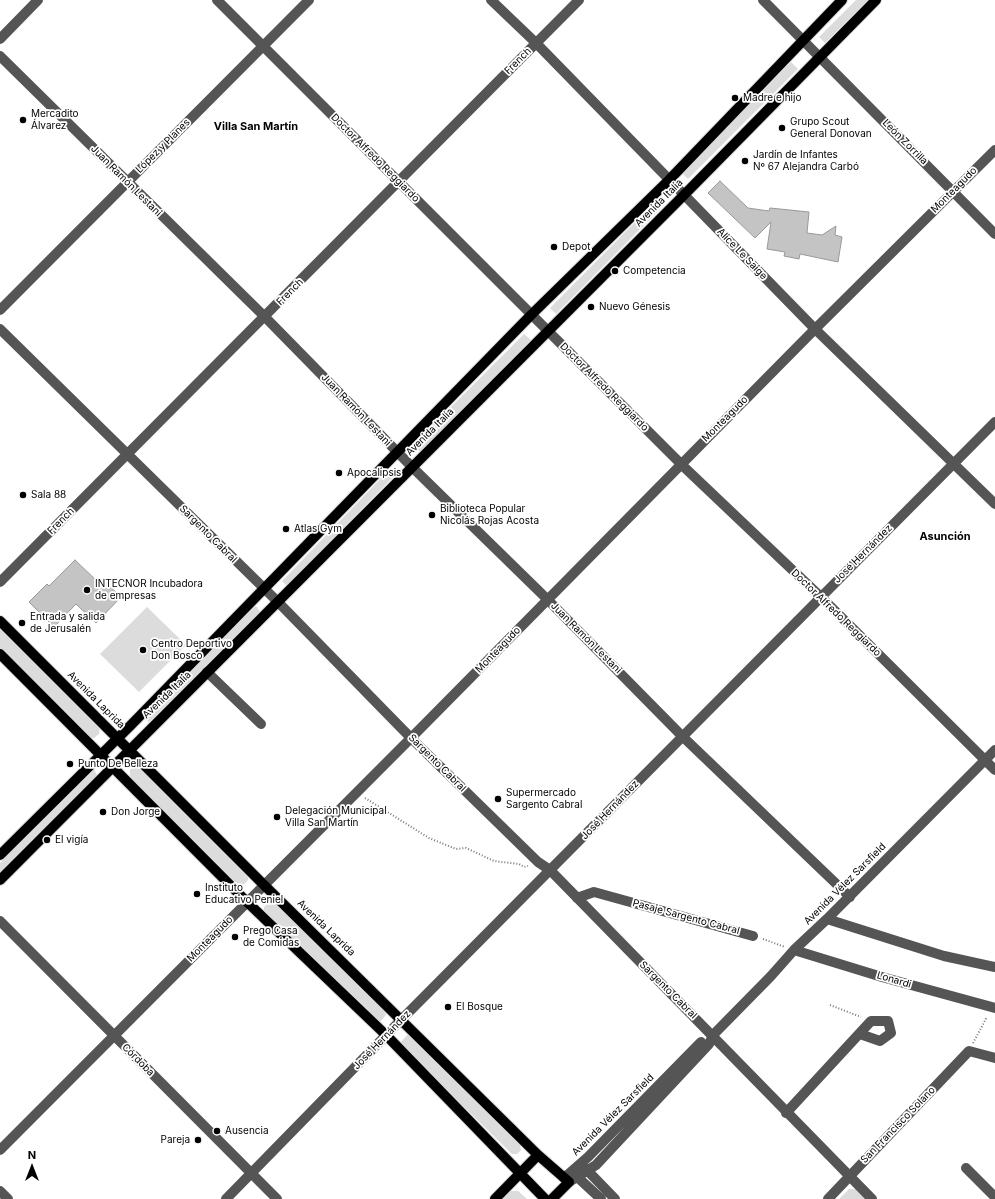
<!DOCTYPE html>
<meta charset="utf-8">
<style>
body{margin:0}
#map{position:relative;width:995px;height:1199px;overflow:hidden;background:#fff;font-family:Inter,sans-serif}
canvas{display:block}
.north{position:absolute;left:12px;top:1147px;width:40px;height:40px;-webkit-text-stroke:3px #fff;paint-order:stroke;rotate:0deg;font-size:11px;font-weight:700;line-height:16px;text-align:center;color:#000}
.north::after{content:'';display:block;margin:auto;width:14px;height:18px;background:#000;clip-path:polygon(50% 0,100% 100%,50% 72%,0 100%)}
</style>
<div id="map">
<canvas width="995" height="1199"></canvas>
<div class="north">N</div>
</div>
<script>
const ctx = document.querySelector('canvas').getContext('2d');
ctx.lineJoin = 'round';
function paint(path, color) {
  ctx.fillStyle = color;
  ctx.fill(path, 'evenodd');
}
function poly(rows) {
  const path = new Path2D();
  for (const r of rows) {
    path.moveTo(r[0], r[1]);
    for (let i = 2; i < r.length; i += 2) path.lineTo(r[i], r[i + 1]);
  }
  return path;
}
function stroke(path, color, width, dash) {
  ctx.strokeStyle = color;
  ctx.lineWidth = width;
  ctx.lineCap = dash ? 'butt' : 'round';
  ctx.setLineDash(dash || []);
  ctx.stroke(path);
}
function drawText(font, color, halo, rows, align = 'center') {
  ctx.font = font + ' Inter,sans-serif';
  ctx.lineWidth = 3.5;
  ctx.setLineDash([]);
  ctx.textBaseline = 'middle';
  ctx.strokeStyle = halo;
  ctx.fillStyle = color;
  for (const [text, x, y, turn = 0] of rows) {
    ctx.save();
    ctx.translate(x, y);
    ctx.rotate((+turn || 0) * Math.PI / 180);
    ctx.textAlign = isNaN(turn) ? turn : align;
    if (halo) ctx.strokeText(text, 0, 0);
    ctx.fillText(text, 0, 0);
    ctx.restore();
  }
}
paint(poly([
 [856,0,868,0,825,43,819,37],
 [791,62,798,69,688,179,681,172],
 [658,199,664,205,556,314,550,308],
 [524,334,531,340,420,452,413,445],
 [387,472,393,477,287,586,282,581],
 [254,606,257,607,260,612,149,722,145,720,145,718],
 [147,607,186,645,139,692,100,654],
 [0,629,100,727,99,734,94,738,89,738,0,649],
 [141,766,248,874,248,880,243,885,236,885,130,777,130,770,134,767],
 [94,770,97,775,0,874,0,863],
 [270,901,275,902,384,1010,386,1015,381,1021,374,1020,264,912,264,907],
 [407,1035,410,1036,520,1145,521,1150,517,1154,512,1154,401,1045,401,1042],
 [849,1189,856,1189,866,1199,839,1199],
 [508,1191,518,1191,527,1199,500,1199]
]), '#dcdcdc');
const building = poly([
 [720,181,748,208,769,211,770,208,809,212,807,233,822,235,836,226,835,235,842,237,838,262,800,254,799,259,784,256,785,252,767,249,771,222,755,238,708,193,720,181],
 [75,560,99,583,102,579,121,597,96,623,76,604,54,627,29,602,47,584,49,586,75,560]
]);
paint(building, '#c4c4c4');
stroke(building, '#999', 1);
const major = poly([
 [0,621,264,885,538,1155,569,1182,552,1199],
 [0,654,247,902,386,1035,545,1199],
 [0,855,131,725,531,315,669,180,842,0],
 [0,880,684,195,876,0],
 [495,1199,538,1155]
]);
stroke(major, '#dbdbdb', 12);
stroke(poly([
 [365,798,429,838,456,849,466,848,494,861,519,864,524,867,528,866],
 [763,939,785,947],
 [830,1005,861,1017],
 [973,1043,987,1017]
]), '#777', 2, [1, 2]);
stroke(poly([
 [217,0,681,464,821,597,995,770],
 [491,0,536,43,815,329,995,504],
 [763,0,995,234],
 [0,39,38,0],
 [0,56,265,317,412,467,547,599,682,736,850,897],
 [0,310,309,0],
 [0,329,277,601,411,738,538,862,550,870,872,1199],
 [0,582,579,0],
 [207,672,261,724],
 [577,898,594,892,753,936],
 [827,919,944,956,995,967],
 [0,921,277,1199],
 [794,950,882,977,995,1008],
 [786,1113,871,1021,888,1021,891,1033,880,1041,860,1034],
 [0,1150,411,738,815,329,995,150],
 [584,1167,615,1199],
 [966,1168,995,1197],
 [573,1173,601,1199],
 [564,1178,588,1157,701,1042],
 [569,1182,596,1165,709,1044,713,1035,771,976,794,950,827,919,995,750],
 [0,1191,8,1199],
 [226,1199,402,1019,995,422],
 [828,1199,969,1051,995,1058]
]), '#555', 10);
stroke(major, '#000', 10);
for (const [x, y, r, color] of [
 [735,98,4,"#000"],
 [23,120,4,"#000"],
 [782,128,4,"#000"],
 [745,161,4,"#000"],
 [554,247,4,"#000"],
 [615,271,4,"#000"],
 [591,307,4,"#000"],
 [339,473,4,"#000"],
 [23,495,4,"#000"],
 [432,515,4,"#000"],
 [286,529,4,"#000"],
 [87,590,4,"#000"],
 [22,623,4,"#000"],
 [143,650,4,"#000"],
 [70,764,4,"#000"],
 [498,799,4,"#000"],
 [103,812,4,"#000"],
 [277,817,4,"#000"],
 [47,840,4,"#000"],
 [197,894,4,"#000"],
 [235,937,4,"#000"],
 [448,1007,4,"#000"],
 [217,1131,4,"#000"],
 [198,1140,4,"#000"]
]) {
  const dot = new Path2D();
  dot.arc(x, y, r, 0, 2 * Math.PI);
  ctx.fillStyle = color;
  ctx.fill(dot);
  stroke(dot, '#fff', 1.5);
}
drawText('10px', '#000', '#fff', [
 ["French",518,61,-45],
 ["León Zorrilla",905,142,45],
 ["López y Planes",163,146,-45],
 ["Doctor Alfredo Reggiardo",375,158,45],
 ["Juan Ramón Lestani",126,181,45],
 ["Monteagudo",954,190,-45],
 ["Avenida Italia",659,203,-45],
 ["Alice Le Saige",742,254,46],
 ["French",290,292,-45],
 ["Doctor Alfredo Reggiardo",604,387,45],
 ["Juan Ramón Lestani",356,410,46],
 ["Monteagudo",725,419,-45],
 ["Avenida Italia",430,432,-45],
 ["French",61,521,-45],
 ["Sargento Cabral",208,534,45],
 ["José Hernández",863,554,-45],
 ["Doctor Alfredo Reggiardo",836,613,44],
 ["Juan Ramón Lestani",586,638,45],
 ["Monteagudo",498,650,-46],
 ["Avenida Italia",167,695,-44],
 ["Avenida Laprida",96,700,45],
 ["Sargento Cabral",437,763,45],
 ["José Hernández",610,810,-46],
 ["Avenida Vélez Sarsfield",845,884,-45],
 ["Pasaje Sargento Cabral",686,917,15],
 ["Avenida Laprida",326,928,44],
 ["Monteagudo",210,939,-45],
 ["Lonardi",894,980,16],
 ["Sargento Cabral",668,990,45],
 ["José Hernández",382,1040,-46],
 ["Córdoba",138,1060,45],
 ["Avenida Vélez Sarsfield",613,1115,-45],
 ["San Francisco Solano",898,1125,-46]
]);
drawText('10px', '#000', '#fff', [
 ["Madre e hijo",743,98],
 ["Mercadito",31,114],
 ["Álvarez",31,126],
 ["Grupo Scout",790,122],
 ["General Donovan",790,134],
 ["Jardín de Infantes",753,155],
 ["Nº 67 Alejandra Carbó",753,167],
 ["Depot",562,247],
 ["Competencia",623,271],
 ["Nuevo Génesis",599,307],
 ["Apocalipsis",347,473],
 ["Sala 88",31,495],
 ["Biblioteca Popular",440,509],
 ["Nicolás Rojas Acosta",440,521],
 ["Atlas Gym",294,529],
 ["INTECNOR Incubadora",95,584],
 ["de empresas",95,596],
 ["Entrada y salida",30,617],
 ["de Jerusalén",30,629],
 ["Centro Deportivo",151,644],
 ["Don Bosco",151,656],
 ["Punto De Belleza",78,764],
 ["Supermercado",506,793],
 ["Sargento Cabral",506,805],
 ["Delegación Municipal",285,811],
 ["Villa San Martín",285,823],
 ["Don Jorge",111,812],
 ["El vigía",55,840],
 ["Instituto",205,888],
 ["Educativo Peniel",205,900],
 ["Prego Casa",243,931],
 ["de Comidas",243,943],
 ["El Bosque",456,1007],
 ["Ausencia",225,1131],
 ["Pareja",190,1140,"right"]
], 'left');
drawText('bold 11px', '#000', '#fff', [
 ["Villa San Martín",256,127],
 ["Asunción",945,537]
]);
</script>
